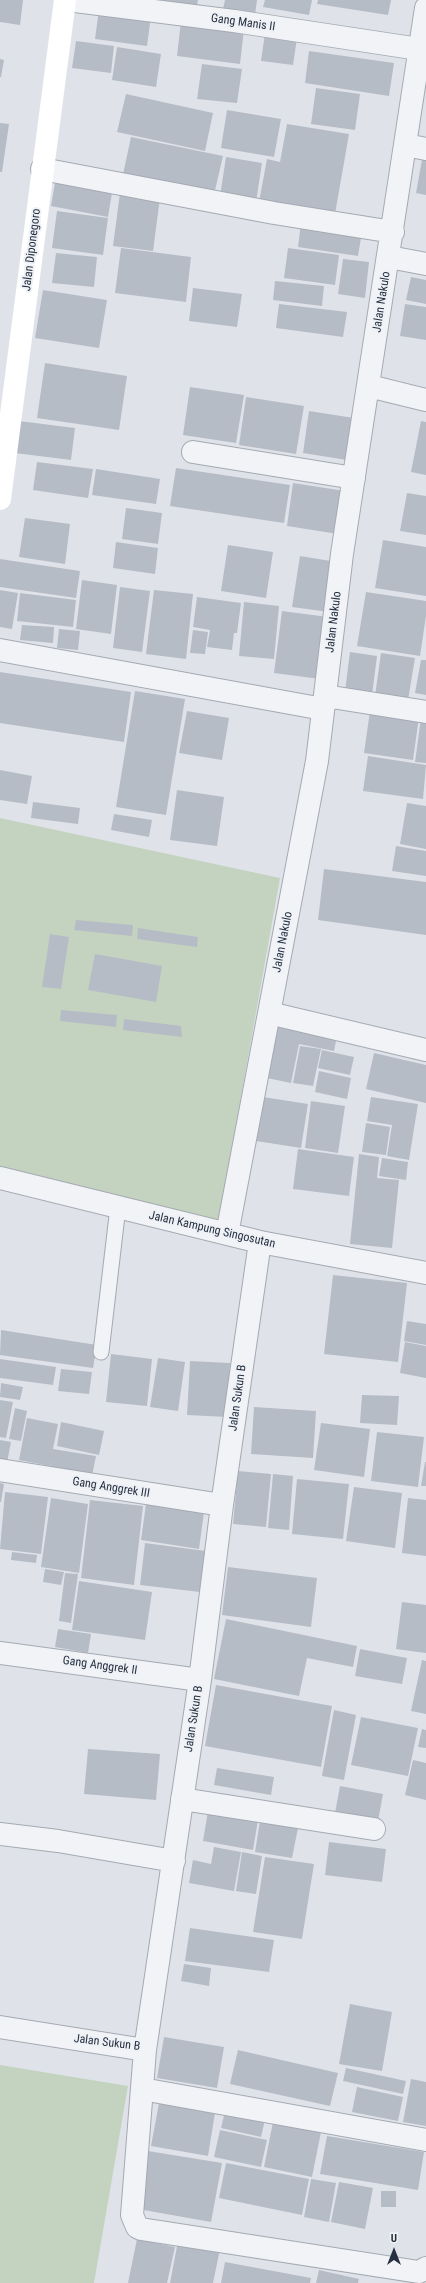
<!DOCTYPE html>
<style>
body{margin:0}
#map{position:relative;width:426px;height:2283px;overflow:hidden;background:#dfe3e9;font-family:"Roboto Condensed",sans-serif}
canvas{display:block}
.north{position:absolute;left:374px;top:2231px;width:40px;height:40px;-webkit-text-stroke:3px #eef2f6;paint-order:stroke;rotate:0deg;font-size:11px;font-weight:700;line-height:16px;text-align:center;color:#273041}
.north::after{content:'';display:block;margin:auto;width:14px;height:18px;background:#273041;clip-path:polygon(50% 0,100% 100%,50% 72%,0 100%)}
</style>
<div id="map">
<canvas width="426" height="2283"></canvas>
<div class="north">U</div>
</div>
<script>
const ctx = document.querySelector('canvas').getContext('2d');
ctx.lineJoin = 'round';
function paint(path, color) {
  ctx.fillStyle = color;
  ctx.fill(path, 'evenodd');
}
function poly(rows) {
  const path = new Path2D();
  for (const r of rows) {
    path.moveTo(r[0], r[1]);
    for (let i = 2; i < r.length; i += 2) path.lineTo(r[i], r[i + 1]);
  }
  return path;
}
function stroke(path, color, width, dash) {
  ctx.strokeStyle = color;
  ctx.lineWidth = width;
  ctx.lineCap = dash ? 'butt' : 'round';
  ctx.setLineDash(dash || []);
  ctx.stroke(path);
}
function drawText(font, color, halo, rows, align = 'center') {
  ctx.font = font + ' "Roboto Condensed",sans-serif';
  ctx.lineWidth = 4;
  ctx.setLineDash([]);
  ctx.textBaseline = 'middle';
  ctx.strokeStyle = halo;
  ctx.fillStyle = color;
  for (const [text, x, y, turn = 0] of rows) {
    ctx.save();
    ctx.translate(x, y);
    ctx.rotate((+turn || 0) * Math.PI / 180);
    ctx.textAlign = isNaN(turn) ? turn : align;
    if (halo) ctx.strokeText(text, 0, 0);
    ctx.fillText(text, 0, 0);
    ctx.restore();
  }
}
paint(poly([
 [0,818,280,878,219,1220,0,1169],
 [0,2065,128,2086,94,2283,0,2283]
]), '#c4d3bf');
paint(poly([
 [0,0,23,0,20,25,0,22],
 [125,0,198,0,196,11],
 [225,0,257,0,255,15,223,9],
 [265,0,312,0,309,15,263,7],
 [318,0,391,0,388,15,317,4],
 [99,9,151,16,147,46,95,39],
 [181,21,244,29,240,64,177,56],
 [265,33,297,38,293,65,261,61],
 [76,41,114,46,111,73,72,68],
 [117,47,161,54,156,87,112,80],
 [309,51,394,63,389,96,305,83],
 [0,59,4,60,1,77,0,77],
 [202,64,242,69,237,103,197,99],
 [316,88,360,94,355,130,311,124],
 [126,94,213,113,205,151,117,132],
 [227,110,281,119,274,157,221,148],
 [0,123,9,124,2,172,0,172],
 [287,124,349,134,335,214,259,202,267,159,280,162],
 [131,137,223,156,213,199,122,179],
 [423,154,426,154,426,195,416,193],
 [226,157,262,163,256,202,220,196],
 [56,177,113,187,108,217,51,206],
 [120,193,160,198,153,251,113,246],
 [57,211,108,218,103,255,52,248],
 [301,223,362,232,358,256,298,247],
 [121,248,191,257,186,302,115,293],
 [288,248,339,255,335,285,284,278],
 [56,253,97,257,94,287,52,283],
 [343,259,369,262,365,298,338,294],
 [411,277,426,280,426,304,406,300],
 [275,281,324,286,322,306,273,300],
 [193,288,242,294,237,327,189,321],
 [43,290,107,300,99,348,35,338],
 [279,304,347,312,343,337,276,328],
 [405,304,426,307,426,340,400,336],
 [45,363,127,376,119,430,37,418],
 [190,387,244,395,236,443,183,435],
 [246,397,304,406,296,454,239,445],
 [309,411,354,418,347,460,303,453],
 [19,421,75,428,71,460,15,453],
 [421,421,426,422,426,475,411,472],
 [37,462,93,469,88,498,33,490],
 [176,468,290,485,284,523,170,506],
 [96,469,160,479,156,504,92,495],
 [293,483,345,491,338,534,287,526],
 [407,493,426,496,426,535,400,531],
 [126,508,162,513,158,544,122,539],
 [25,518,70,524,65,564,19,557],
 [383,540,426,547,426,596,375,588],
 [116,542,158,548,155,574,113,568],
 [228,545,273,552,266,598,221,591],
 [300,556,337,562,329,612,292,607],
 [0,559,80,571,76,598,0,587],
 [82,580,117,585,111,634,76,629],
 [120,587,150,591,142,652,113,648],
 [0,590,18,593,12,629,0,627],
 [154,590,193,594,186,659,146,654],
 [366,592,426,601,426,616,420,656,357,646],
 [20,593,76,600,73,627,17,621],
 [197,597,241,603,237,633,234,633,232,650,207,647,210,630,193,627],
 [244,602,279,606,274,659,239,656],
 [282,611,328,617,320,679,274,673],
 [22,625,54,627,53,643,20,640],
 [59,629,80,631,78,650,57,648],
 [193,630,208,632,205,654,190,653],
 [350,652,377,656,372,695,345,691],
 [381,653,415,658,408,700,375,696],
 [421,660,426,660,426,695,415,693],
 [0,672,131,692,124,742,0,723],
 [135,691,185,699,166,815,116,807],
 [187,711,229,718,222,760,179,753],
 [370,711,419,717,413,760,364,753],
 [421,718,426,719,426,763,415,762],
 [368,756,426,765,423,799,363,791],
 [0,770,32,776,27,804,0,800],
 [177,790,224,797,217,846,170,840],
 [33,802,80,808,78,824,31,818],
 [407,803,426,806,426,849,400,844],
 [114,814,152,820,149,837,111,830],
 [396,846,426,851,426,876,392,871],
 [324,869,426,882,426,935,318,920],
 [76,920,133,925,132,936,74,930],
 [138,928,198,937,197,947,137,939],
 [50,934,69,937,61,989,42,987],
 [95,954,162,966,156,1002,88,990],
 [61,1010,117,1015,116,1027,60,1021],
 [124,1019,181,1026,182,1037,123,1030],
 [278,1024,337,1036,334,1051,299,1044,291,1083,267,1078],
 [300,1046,321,1049,313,1086,293,1083],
 [322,1050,354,1057,350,1075,318,1068],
 [374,1053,426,1065,426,1103,366,1089],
 [319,1071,351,1078,347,1099,315,1092],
 [263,1097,308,1104,301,1148,256,1141],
 [371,1097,418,1104,409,1160,387,1156,392,1125,367,1121],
 [311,1101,345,1106,338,1153,305,1148],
 [366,1123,390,1127,386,1155,362,1152],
 [298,1149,354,1157,349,1196,293,1189],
 [359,1154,379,1157,377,1178,399,1180,392,1248,350,1244],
 [382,1158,408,1162,406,1180,379,1176],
 [333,1275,407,1283,398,1362,324,1354],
 [407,1321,426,1324,426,1345,404,1341],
 [1,1330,97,1345,93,1368,0,1355],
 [405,1342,426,1346,426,1378,400,1373],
 [111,1354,152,1359,147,1406,106,1402],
 [158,1358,185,1362,178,1411,150,1407],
 [0,1359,56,1367,53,1385,0,1378],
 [190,1361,230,1363,227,1417,187,1415],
 [61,1369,92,1372,89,1394,58,1391],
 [1,1383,23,1387,20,1400,0,1397],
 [362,1395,399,1396,397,1425,360,1423],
 [0,1400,13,1402,6,1438,0,1437],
 [254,1407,316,1411,313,1458,251,1454],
 [15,1408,27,1411,21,1441,9,1439],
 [27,1418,58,1424,53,1449,96,1456,92,1476,50,1470,51,1461,50,1466,19,1460],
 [61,1422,104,1431,99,1455,57,1446],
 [321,1423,370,1429,364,1477,314,1470],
 [377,1432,424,1437,418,1487,371,1481],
 [0,1440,11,1442,7,1463,0,1461],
 [425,1462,426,1462,426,1486,421,1486],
 [238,1471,271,1474,266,1527,233,1524],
 [273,1474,293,1476,289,1530,268,1528],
 [297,1479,349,1484,343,1539,292,1534],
 [0,1483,4,1484,1,1502,0,1502],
 [354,1487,402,1493,395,1548,346,1541],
 [5,1492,48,1497,41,1554,0,1549],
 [51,1498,88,1504,79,1573,41,1567],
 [408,1498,426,1500,426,1556,402,1553],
 [90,1500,143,1506,134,1585,81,1578],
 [146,1504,204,1512,199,1549,141,1540],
 [145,1543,206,1551,200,1592,140,1585],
 [12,1552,37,1555,36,1563,11,1560],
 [228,1567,317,1578,311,1627,222,1615],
 [45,1569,64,1572,61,1585,43,1582],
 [65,1573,78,1574,71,1623,59,1621],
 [79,1581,152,1592,145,1640,72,1630],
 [402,1602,426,1605,426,1653,396,1649],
 [226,1619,357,1646,353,1667,307,1658,299,1696,214,1679],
 [58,1629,91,1634,88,1653,55,1647],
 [360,1649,407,1658,402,1684,355,1676],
 [422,1660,426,1661,426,1714,411,1711],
 [216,1685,332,1706,321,1767,205,1746],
 [334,1710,356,1715,344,1780,322,1776],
 [361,1717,418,1728,408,1776,351,1765],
 [422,1729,426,1730,426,1748,418,1747],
 [88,1749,160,1754,156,1800,84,1794],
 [413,1760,426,1763,426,1800,405,1795],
 [217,1768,274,1777,271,1795,214,1785],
 [340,1786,383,1794,378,1821,335,1813],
 [208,1811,258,1820,253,1850,203,1841],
 [260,1821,298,1828,292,1858,255,1852],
 [329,1842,386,1849,382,1882,325,1875],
 [214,1847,241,1852,234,1891,189,1883,193,1860,211,1864],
 [242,1852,262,1856,256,1894,236,1891],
 [265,1857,314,1864,302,1939,253,1932],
 [190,1928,274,1940,269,1972,185,1961],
 [184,1964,211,1968,209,1986,181,1981],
 [350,2004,392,2012,382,2071,339,2064],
 [164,2037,224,2047,217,2088,157,2078],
 [238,2050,338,2073,330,2106,230,2084],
 [346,2068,406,2081,403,2094,343,2081],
 [411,2079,426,2082,426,2126,403,2122],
 [357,2087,403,2097,398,2121,352,2112],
 [159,2103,215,2113,208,2156,151,2146],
 [226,2107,266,2115,261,2137,221,2128],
 [274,2117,322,2127,312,2177,264,2167],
 [220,2130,267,2140,261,2167,214,2157],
 [327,2136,424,2152,418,2190,320,2174],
 [148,2151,222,2163,211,2222,138,2209],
 [226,2163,309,2179,302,2215,219,2198],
 [311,2179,336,2183,329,2222,304,2217],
 [339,2182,373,2188,365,2229,331,2222],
 [381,2191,396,2191,396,2207,381,2207],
 [137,2239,175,2247,167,2283,128,2283],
 [178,2241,220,2249,213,2283,170,2283],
 [225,2262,311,2278,310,2283,221,2283],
 [319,2270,359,2279,358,2283,316,2283]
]), '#b6bcc6');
const lane = poly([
 [101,1352,118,1207]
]);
const street = poly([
 [67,0,234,21,419,49],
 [406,145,426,149],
 [42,169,274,213,393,232],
 [389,257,426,264],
 [369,386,426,400],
 [193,452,354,478],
 [0,650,323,709],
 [325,696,426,712],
 [269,1013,426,1050],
 [0,1178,260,1242,426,1273],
 [227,1234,317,761,342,554,426,8],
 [0,1470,222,1505],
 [0,1653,200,1680],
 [182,1799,374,1829],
 [0,1834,58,1841,174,1861],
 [0,2027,145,2050,200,1680,222,1505,260,1242],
 [145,2050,132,2215,137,2227,141,2229,419,2272,426,2268],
 [142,2089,426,2140]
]);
stroke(lane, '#a4aab3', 17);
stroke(street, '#a4aab3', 24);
stroke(lane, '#f2f3f7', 15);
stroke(street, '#f2f3f7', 22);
stroke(poly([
 [0,499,65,0]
]), '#fff', 22);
drawText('12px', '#273041', '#eef2f6', [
 ["Gang Manis II",243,23,8],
 ["Jalan Diponegoro",32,250,-83],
 ["Jalan Nakulo",382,302,-81],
 ["Jalan Nakulo",334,622,-83],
 ["Jalan Nakulo",283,942,-79],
 ["Jalan Kampung Singosutan",212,1230,13],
 ["Jalan Sukun B",238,1398,-82],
 ["Gang Anggrek III",111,1488,9],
 ["Gang Anggrek II",100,1666,8],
 ["Jalan Sukun B",194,1719,-81],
 ["Jalan Sukun B",107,2043,7]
]);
</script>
